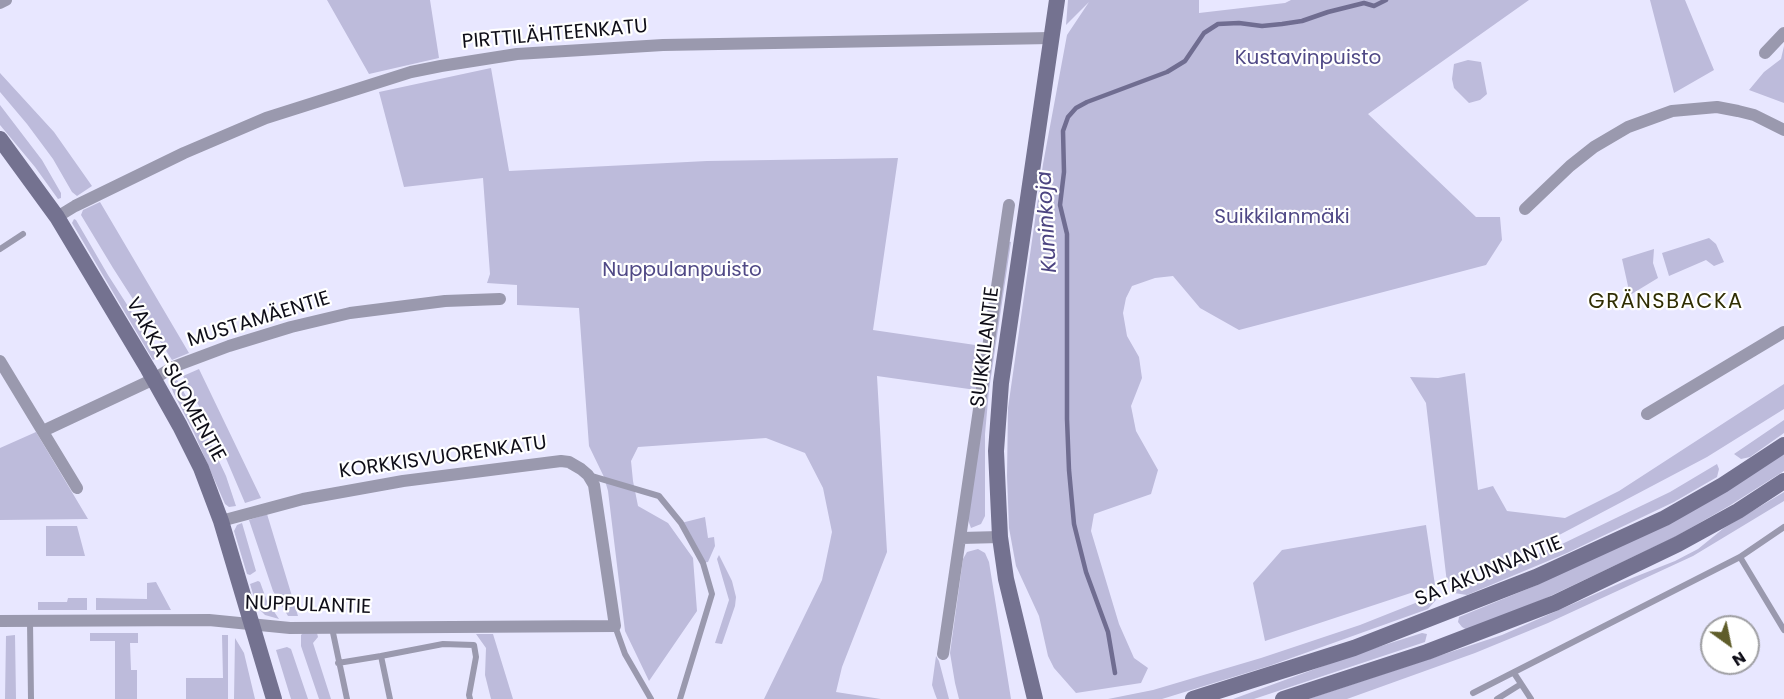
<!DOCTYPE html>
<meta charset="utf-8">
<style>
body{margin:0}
#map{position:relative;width:1784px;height:699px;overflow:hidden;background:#e8e7ff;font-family:Poppins,sans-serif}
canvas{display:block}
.north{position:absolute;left:1700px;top:615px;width:60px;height:60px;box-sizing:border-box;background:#fff;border:2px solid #9f9fa3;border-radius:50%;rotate:147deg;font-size:16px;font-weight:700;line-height:24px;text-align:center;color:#0f0e18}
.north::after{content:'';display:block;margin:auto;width:21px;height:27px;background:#5f5d2a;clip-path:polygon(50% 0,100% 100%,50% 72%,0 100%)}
</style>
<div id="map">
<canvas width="1784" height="699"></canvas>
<div class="north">N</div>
</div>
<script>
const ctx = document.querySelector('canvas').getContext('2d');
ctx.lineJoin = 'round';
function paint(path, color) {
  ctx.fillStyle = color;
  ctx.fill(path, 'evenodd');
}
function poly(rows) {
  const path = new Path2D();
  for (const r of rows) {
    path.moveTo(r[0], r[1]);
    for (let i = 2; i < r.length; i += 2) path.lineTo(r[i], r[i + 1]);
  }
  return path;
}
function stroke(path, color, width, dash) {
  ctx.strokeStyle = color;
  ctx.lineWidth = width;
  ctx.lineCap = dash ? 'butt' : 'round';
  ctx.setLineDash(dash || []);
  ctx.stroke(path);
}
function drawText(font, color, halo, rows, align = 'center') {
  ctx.font = font + ' Poppins,sans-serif';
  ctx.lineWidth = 4.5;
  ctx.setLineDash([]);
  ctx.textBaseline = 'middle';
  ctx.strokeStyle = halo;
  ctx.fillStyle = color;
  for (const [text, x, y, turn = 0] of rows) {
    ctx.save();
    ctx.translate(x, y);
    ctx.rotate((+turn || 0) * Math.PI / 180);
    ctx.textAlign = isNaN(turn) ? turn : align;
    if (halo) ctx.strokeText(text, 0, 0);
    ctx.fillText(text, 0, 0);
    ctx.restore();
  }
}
paint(poly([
 [327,0,430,0,439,58,369,74],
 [1068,0,1199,0,1199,13,1285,3,1291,0,1529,0,1368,114,1476,217,1500,217,1502,240,1486,265,1239,330,1200,308,1173,276,1155,278,1132,286,1126,298,1123,313,1127,336,1139,357,1142,378,1131,406,1136,431,1158,470,1151,494,1094,514,1091,531,1119,624,1134,658,1148,668,1141,683,1076,693,1054,668,1048,656,1039,616,1016,566,1009,528,1007,476,1008,408,1043,164,1067,35,1089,2,1066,25],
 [1650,0,1685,0,1714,70,1674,93],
 [1784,46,1784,103,1749,90,1764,72,1781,59],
 [1468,60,1481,62,1487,94,1480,100,1469,103,1454,88,1452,79,1454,64],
 [491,68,509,171,707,161,898,158,873,330,982,346,976,390,877,376,887,552,842,667,836,692,881,699,764,699,822,580,832,532,823,488,805,453,766,438,638,447,631,461,633,481,638,506,668,523,693,558,697,611,649,681,625,631,608,491,604,477,589,446,579,308,517,305,517,285,487,283,490,274,483,178,404,187,379,92],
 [0,73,54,132,92,186,77,196,72,192,53,159,27,124,0,92],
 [0,105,42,160,61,193,61,198,58,199,35,167,0,125],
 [100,202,189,353,172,360,113,268,81,215,83,210],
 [74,219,76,220,108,275,160,356,153,360,72,223],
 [1709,238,1716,244,1724,262,1714,266,1706,260,1669,276,1662,253],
 [1006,241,1011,242,989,390,985,434,985,516,981,524,971,528,968,520],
 [1654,249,1653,263,1658,278,1630,295,1622,259],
 [199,369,261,498,245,503,222,449,183,376],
 [1465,373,1478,490,1493,486,1507,511,1565,518,1619,491,1784,384,1784,409,1707,457,1544,543,1447,583,1426,403,1410,377,1438,378],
 [176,378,203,427,226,476,236,506,229,507,225,504,194,433,173,392,170,383],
 [1784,420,1784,433,1750,457,1741,459,1734,454],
 [36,432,88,519,0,520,0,448],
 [1784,454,1784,471,1729,506,1675,537,1544,599,1467,630,1462,627,1458,622,1459,617,1537,585],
 [1717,464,1719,469,1717,477,1674,502,1567,553,1467,595,1454,593,1453,589,1562,544,1670,492],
 [1784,492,1784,501,1693,556,1548,623,1475,653,1347,699,1308,699,1502,635,1627,580,1675,561,1698,549,1724,528],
 [267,514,298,616,288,616,273,591,249,520],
 [705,517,708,538,714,537,715,546,708,562,703,563,681,523],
 [242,523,256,571,250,575,247,574,234,531,237,525],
 [1426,525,1435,585,1265,641,1253,583,1282,550],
 [46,526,77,526,85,556,46,556],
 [978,549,985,553,989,562,1011,699,959,699,955,683,950,653,963,559,967,552],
 [719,555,732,581,736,597,735,606,722,644,715,643,729,600,717,559],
 [258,581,260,582,267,601,279,619,265,615,257,607,250,584],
 [156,582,171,610,96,610,96,598,147,599,147,583],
 [1433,596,1436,600,1428,609,1269,666,1162,699,1108,699,1153,690,1261,658,1360,625],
 [68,598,87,598,87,610,38,610,38,602,67,602],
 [90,633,138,633,138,643,130,643,131,670,137,670,137,699,115,699,115,641,90,641],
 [303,633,317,633,318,637,313,643,331,699,319,699,301,646,301,635],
 [1422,633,1427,634,1425,642,1254,699,1233,699,1356,654],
 [476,634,493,634,513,699,491,699,485,675,486,648],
 [15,635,16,699,5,699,6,636],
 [222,635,228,635,228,699,186,699,186,678,223,678],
 [235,638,244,653,255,699,234,699],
 [287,647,291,649,308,699,291,699,276,650],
 [936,656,939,661,949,699,937,699,935,694,932,685]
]), '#bdbbdb');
stroke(poly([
 [1115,673,1108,632,1086,572,1074,524,1069,470,1067,419,1067,234,1060,205,1064,172,1063,131,1068,117,1076,108,1087,102,1167,72,1185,61,1204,33,1218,24,1239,23,1262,26,1282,24,1302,21,1328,12,1364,3,1374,6,1386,0]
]), '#706d91', 4.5);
stroke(poly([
 [0,249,23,234],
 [588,475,659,496,681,523,703,563,712,594,680,699],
 [1740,557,1784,630],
 [30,621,31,699],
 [615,626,625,654,651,699],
 [332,628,347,699],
 [381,656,443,644,474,645,476,657,469,695,470,699],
 [338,663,381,656,390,699],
 [1514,673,1531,699],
 [1473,693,1740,557,1784,527],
 [1497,699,1521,684]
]), '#9a99ae', 6);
stroke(poly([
 [0,3,6,0],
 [1765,53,1784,33],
 [1525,209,1570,166,1594,147,1628,127,1672,111,1717,107,1738,111,1754,115,1784,130],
 [57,217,75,206,184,153,266,118,411,72,441,66,517,54,663,45,1051,38],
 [0,361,77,488],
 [1647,414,1784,332],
 [43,431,154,379,173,367,229,346,291,327,350,313,445,301,500,299],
 [961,538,1000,537],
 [0,621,209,620,290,628,615,626,594,485,588,475,581,469,569,462,561,461,403,481,303,499,221,521],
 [943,654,1009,205]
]), '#9a99ae', 12);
stroke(poly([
 [0,139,57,217,148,369,180,426,201,468,221,521,274,699],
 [1035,699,1006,579,1000,537,996,451,1001,383,1057,0],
 [1193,699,1354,648,1536,577,1665,518,1723,485,1784,445],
 [1283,699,1427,652,1555,603,1678,544,1738,511,1784,481]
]), '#747290', 16);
drawText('20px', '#0f0e18', '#fff', [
 ["PIRTTILÄHTEENKATU",555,35,-5],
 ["MUSTAMÄENTIE",259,320,-17],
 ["SUIKKILANTIE",986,347,-83],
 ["VAKKA-SUOMENTIE",175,380,61],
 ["KORKKISVUORENKATU",443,458,-8],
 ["SATAKUNNANTIE",1489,572,-22],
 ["NUPPULANTIE",308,606,2]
]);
drawText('20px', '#504986', '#fff', [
 ["Kustavinpuisto",1308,59],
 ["Suikkilanmäki",1282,218],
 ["Nuppulanpuisto",682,271]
]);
drawText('italic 21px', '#4c4481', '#fff', [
 ["Kuninkoja",1048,222,-93]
]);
ctx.letterSpacing = '1.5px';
drawText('21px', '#302e03', '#fff', [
 ["GRÄNSBACKA",1666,303]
]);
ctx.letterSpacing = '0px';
</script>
